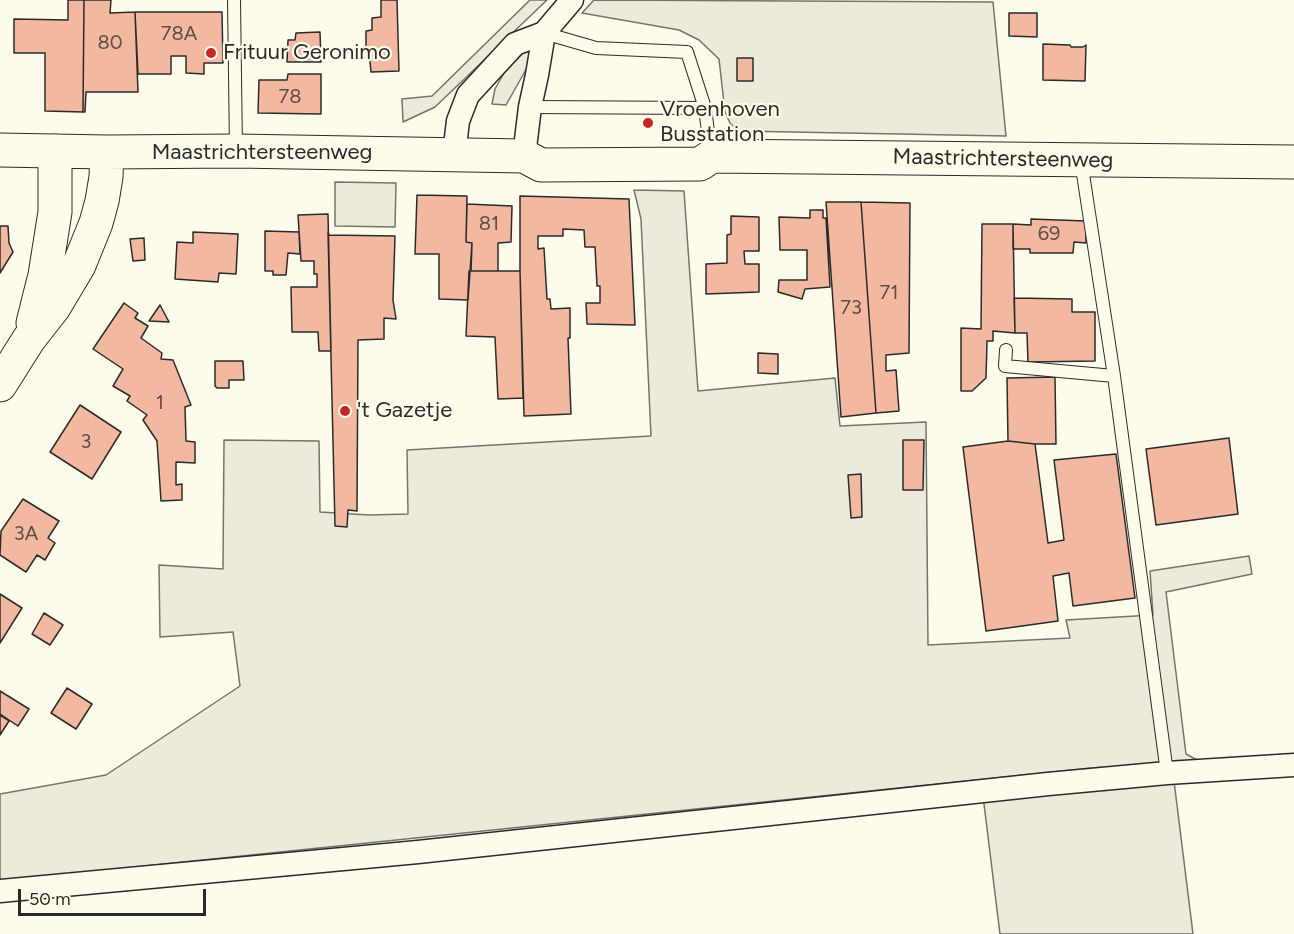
<!DOCTYPE html>
<style>
body{margin:0}
#map{position:relative;width:1294px;height:934px;overflow:hidden;background:#fdfbea;font-family:Figtree,sans-serif}
canvas{display:block}
.scale{position:absolute;left:18px;top:889px;width:188px;height:27px;box-sizing:border-box;border:3px solid #2b2b2b;border-top:0;padding-left:8px;font-size:18px;line-height:21px;white-space:nowrap;color:#2b2b2b;-webkit-text-stroke:4px #fdfbea;paint-order:stroke}
</style>
<div id="map">
<canvas width="1294" height="934"></canvas>
<div class="scale">50 m</div>
</div>
<script>
const ctx = document.querySelector('canvas').getContext('2d');
ctx.lineJoin = 'round';
function paint(path, color) {
  ctx.fillStyle = color;
  ctx.fill(path, 'evenodd');
}
function poly(rows) {
  const path = new Path2D();
  for (const r of rows) {
    path.moveTo(r[0], r[1]);
    for (let i = 2; i < r.length; i += 2) path.lineTo(r[i], r[i + 1]);
  }
  return path;
}
function stroke(path, color, width, dash) {
  ctx.strokeStyle = color;
  ctx.lineWidth = width;
  ctx.lineCap = dash ? 'butt' : 'round';
  ctx.setLineDash(dash || []);
  ctx.stroke(path);
}
function drawText(font, color, halo, rows, align = 'center') {
  ctx.font = font + ' Figtree,sans-serif';
  ctx.lineWidth = 4.5;
  ctx.setLineDash([]);
  ctx.textBaseline = 'middle';
  ctx.strokeStyle = halo;
  ctx.fillStyle = color;
  for (const [text, x, y, turn = 0] of rows) {
    ctx.save();
    ctx.translate(x, y);
    ctx.rotate((+turn || 0) * Math.PI / 180);
    ctx.textAlign = isNaN(turn) ? turn : align;
    if (halo) ctx.strokeText(text, 0, 0);
    ctx.fillText(text, 0, 0);
    ctx.restore();
  }
}
const green = poly([
 [530,0,547,0,435,107,403,122,402,99,432,96,530,0],
 [594,0,993,2,1006,136,738,131,730,123,725,112,719,59,699,40,679,30,582,13,594,0],
 [525,51,531,52,532,59,506,105,492,104,495,89,504,73,525,51],
 [634,190,684,191,698,391,835,378,840,426,926,422,928,645,1070,638,1066,620,1153,615,1150,571,1249,556,1252,574,1166,592,1186,754,1199,761,1092,768,0,881,0,794,106,775,240,686,233,632,160,637,159,565,223,569,224,440,319,441,320,512,369,515,408,514,407,450,651,436,641,219,634,190],
 [1174,781,1193,934,1000,934,983,796,1174,781]
]);
paint(green, '#ecebdb');
stroke(green, '#74746e', 1.5);
const parking = poly([
 [335,182,396,183,395,227,335,226,335,182]
]);
paint(parking, '#eceadb');
stroke(parking, '#74746e', 1.5);
const building = poly([
 [68,0,84,0,83,112,45,111,45,53,14,53,14,19,68,20,68,0],
 [84,0,111,0,110,13,135,12,138,92,86,92,85,112,83,112,84,0],
 [381,0,397,0,399,71,371,72,369,50,366,50,366,31,372,30,372,18,381,17,381,0],
 [135,12,222,12,223,63,204,63,204,74,186,73,186,56,171,56,171,74,138,74,135,12],
 [1009,13,1037,13,1037,37,1009,36,1009,13],
 [320,32,321,62,287,62,288,40,295,40,296,33,320,32],
 [1043,44,1070,45,1071,47,1083,47,1086,45,1085,81,1043,80,1043,44],
 [737,58,753,58,753,81,737,81,737,58],
 [288,74,321,74,321,114,258,113,259,80,287,80,288,74],
 [417,195,467,196,466,242,472,243,468,300,439,299,439,254,415,254,417,195],
 [520,196,629,199,635,325,587,324,586,303,600,303,600,286,597,286,595,247,585,247,584,230,563,229,563,236,538,236,538,249,544,248,547,299,550,299,551,309,570,308,570,338,568,338,571,414,524,416,520,271,520,196],
 [826,202,861,202,876,413,841,417,826,202],
 [861,202,910,203,909,353,886,355,886,371,896,370,899,411,876,413,861,202],
 [467,204,512,206,511,242,498,243,498,271,471,271,472,243,466,242,467,204],
 [810,210,823,210,823,218,826,218,830,287,805,289,802,299,778,292,779,280,807,280,807,250,780,250,779,217,810,218,810,210],
 [328,214,331,351,319,351,318,332,292,332,291,287,317,287,317,274,314,274,314,261,301,261,298,215,328,214],
 [731,216,759,217,759,251,744,251,745,264,759,264,759,292,706,294,706,264,727,263,727,235,731,234,731,216],
 [1031,219,1086,221,1086,243,1074,242,1073,253,1030,253,1030,249,1013,249,1013,224,1031,225,1031,219],
 [982,224,1013,224,1015,333,993,331,993,341,987,341,986,378,972,391,961,391,961,328,981,329,982,224],
 [0,226,8,226,9,243,13,252,0,273,0,226],
 [265,231,299,232,300,254,288,253,286,275,273,275,273,271,265,271,265,231],
 [193,232,238,234,236,274,219,273,218,282,175,279,177,242,193,243,193,232],
 [328,232,329,235,395,236,393,300,396,319,384,318,384,339,358,340,357,511,348,510,347,527,335,526,328,232],
 [144,238,145,260,133,261,130,239,144,238],
 [469,271,520,271,523,398,498,399,495,337,466,336,469,271],
 [1014,298,1072,299,1072,312,1095,312,1095,361,1028,362,1027,333,1015,333,1014,298],
 [124,303,138,313,135,318,148,326,141,338,162,353,161,359,173,360,191,405,185,407,186,441,195,442,195,463,176,462,176,485,182,484,182,500,161,501,157,441,143,420,147,415,127,401,130,396,113,386,123,369,93,349,124,303],
 [160,305,169,322,149,321,160,305],
 [758,353,778,354,778,374,758,373,758,353],
 [215,361,243,361,244,380,229,380,229,388,217,388,215,386,215,361],
 [1055,377,1056,444,1035,444,1008,441,1007,378,1055,377],
 [80,405,121,432,92,479,50,452,80,405],
 [1229,438,1238,514,1156,525,1146,449,1229,438],
 [903,440,924,440,923,490,903,490,903,440],
 [1008,441,1035,444,1048,543,1064,540,1054,460,1116,454,1135,598,1073,606,1069,573,1053,576,1058,621,986,631,963,447,1008,441],
 [861,474,862,517,851,518,848,475,861,474],
 [23,499,59,521,48,538,55,543,45,560,37,555,26,572,0,555,1,531,23,499],
 [0,594,22,608,0,643,0,594],
 [44,613,63,625,50,645,32,634,44,613],
 [67,688,92,704,76,729,51,713,67,688],
 [0,691,29,709,18,726,0,714,0,691],
 [0,715,9,721,0,735,0,715]
]);
paint(building, '#f2b8a0');
stroke(building, '#2b2b2b', 1.5);
const service = poly([
 [234,0,236,150],
 [544,33,596,48,687,52,705,108,711,155],
 [530,107,705,108],
 [1081,161,1114,376,1167,773],
 [1006,350,1005,366,1114,376]
]);
const minor = poly([
 [454,154,458,121,468,95,515,44,544,33,572,0],
 [524,156,530,107,537,75,544,33],
 [0,891,418,852,1048,784,1167,773,1294,765]
]);
const primary = poly([
 [0,150,107,152,236,151,524,156,541,165,700,164,712,156,1294,162],
 [33,323,45,275,55,212,55,151],
 [0,385,29,339,54,307,79,265,96,223,102,201,106,177,107,152]
]);
stroke(service, '#2b2b2b', 14);
stroke(minor, '#2b2b2b', 25);
stroke(primary, '#2b2b2b', 35);
stroke(service, '#fdfbea', 12);
stroke(minor, '#fdfbea', 22);
stroke(primary, '#fdfbea', 33);
for (const [x, y, r, color] of [
 [211,53,6,"#c62828"],
 [648,123,6,"#c62828"],
 [345,411,6,"#c62828"]
]) {
  const dot = new Path2D();
  dot.arc(x, y, r, 0, 2 * Math.PI);
  ctx.fillStyle = color;
  ctx.fill(dot);
  stroke(dot, '#fdfbea', 2);
}
drawText('20px', '#5d4e48', null, [
 ["78A",179,34],
 ["80",110,43],
 ["78",290,97],
 ["81",489,224],
 ["69",1049,234],
 ["71",889,293],
 ["73",851,308],
 ["1",160,403],
 ["3",86,442],
 ["3A",26,534]
]);
drawText('22px', '#2b2b2b', '#fdfbea', [
 ["Frituur Geronimo",223,53],
 ["Vroenhoven",660,110],
 ["Busstation",660,135],
 ["'t Gazetje",357,411]
], 'left');
drawText('22px', '#2b2b2b', '#fdfbea', [
 ["Maastrichtersteenweg",262,153],
 ["Maastrichtersteenweg",1003,159,1]
]);
</script>
